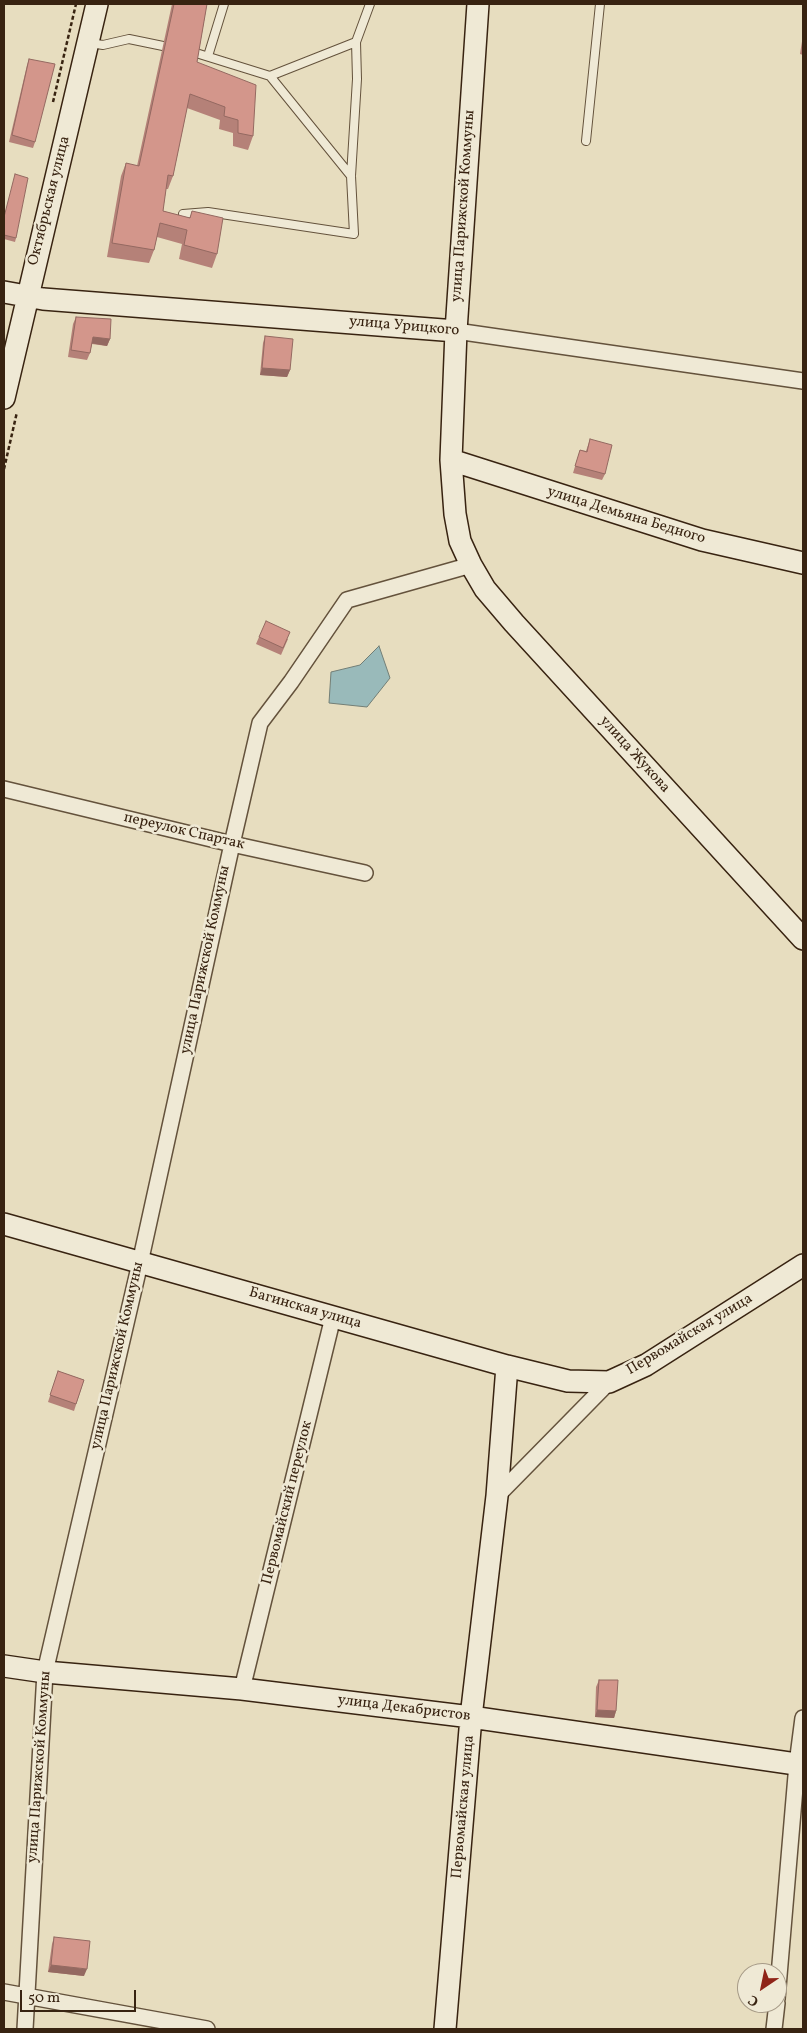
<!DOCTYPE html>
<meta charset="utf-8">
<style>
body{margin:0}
#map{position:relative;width:807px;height:2033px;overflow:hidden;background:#e7ddbf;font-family:Vollkorn,serif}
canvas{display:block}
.frame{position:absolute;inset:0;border:5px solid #382311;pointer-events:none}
.north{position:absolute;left:737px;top:1963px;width:50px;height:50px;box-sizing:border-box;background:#efe9d5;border:1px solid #a69a87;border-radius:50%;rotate:214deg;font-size:14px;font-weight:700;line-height:20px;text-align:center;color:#382311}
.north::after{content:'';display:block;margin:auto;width:18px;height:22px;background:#8f2418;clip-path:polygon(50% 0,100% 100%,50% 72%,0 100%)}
.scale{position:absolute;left:20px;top:1990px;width:116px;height:22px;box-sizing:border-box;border:2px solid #382311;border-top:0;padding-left:6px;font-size:15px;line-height:18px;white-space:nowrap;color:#382311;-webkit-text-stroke:4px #efe9d5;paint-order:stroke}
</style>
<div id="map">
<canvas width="807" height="2033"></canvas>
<div class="frame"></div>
<div class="north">С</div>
<div class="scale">50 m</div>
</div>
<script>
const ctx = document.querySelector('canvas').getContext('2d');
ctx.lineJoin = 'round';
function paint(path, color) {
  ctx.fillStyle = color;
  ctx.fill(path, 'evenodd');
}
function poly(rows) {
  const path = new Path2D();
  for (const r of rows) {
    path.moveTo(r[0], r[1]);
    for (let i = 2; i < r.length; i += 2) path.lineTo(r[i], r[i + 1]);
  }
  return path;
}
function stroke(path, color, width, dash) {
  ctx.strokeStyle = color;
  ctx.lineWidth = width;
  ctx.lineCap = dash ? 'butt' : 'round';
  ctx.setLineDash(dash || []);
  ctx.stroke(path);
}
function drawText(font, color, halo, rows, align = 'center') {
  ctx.font = font + ' Vollkorn,serif';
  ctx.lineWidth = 5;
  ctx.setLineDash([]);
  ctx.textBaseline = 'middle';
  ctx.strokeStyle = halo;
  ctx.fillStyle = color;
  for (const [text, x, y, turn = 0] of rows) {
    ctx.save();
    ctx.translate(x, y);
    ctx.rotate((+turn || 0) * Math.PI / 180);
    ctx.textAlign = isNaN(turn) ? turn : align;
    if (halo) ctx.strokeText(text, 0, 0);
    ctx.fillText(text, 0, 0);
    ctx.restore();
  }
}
const water = poly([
 [379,646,390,678,367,707,329,703,331,672,360,665,379,646]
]);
paint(water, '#99baba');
stroke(water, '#727e76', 1);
const lane = poly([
 [90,43,103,45,129,39,163,46],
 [196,53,270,76,356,42,370,4],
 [208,56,224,4],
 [270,76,351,176],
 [586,141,600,4],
 [183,214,208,212,354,234,351,176,357,79,356,42]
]);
const street = poly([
 [456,331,803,381],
 [4,789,232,844,365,873],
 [497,1496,609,1382],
 [242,1689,333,1317],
 [4,1992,207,2029],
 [777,1999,797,1764,803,1718],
 [25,2029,45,1672,140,1263,232,844,260,723,291,682,347,600,471,565],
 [774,2029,777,2003]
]);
const secondary = poly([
 [478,4,456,331,451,460,455,514,460,541,471,565,485,589,514,623,803,939],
 [4,292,43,299,456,331],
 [4,398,97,4],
 [451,460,702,540,803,563],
 [4,1224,507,1366,568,1381,609,1382,646,1365,803,1265],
 [4,1666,45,1672,242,1689,471,1717,803,1765],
 [445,2029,471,1717,497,1496,507,1366]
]);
stroke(lane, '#64523c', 10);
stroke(street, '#64523c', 18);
stroke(secondary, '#382311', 24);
stroke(poly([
 [53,102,76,4],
 [4,469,17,412]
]), '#382311', 2.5, [4, 2.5]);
stroke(lane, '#efe9d5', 8);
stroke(street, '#efe9d5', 15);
stroke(secondary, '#efe9d5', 21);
paint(poly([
 [172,4,207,4,197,62,253,136,248,150,233,146,233,133,219,129,220,120,187,108,173,176,168,189,166,189,163,211,190,218,192,211,217,254,212,268,179,259,182,244,157,237,154,250,149,263,107,257,121,176,126,163,137,166],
 [803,35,803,55,800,54],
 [29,59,35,142,33,148,9,142,27,65],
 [4,215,16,238,15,242,4,239],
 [76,317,110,339,107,346,92,344,90,353,87,360,68,357,73,324],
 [265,336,290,370,287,377,260,375,263,343],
 [590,439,605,474,602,480,573,473,580,450,586,451],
 [259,637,288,639,281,655,256,644],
 [58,1371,84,1380,74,1411,48,1402],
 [599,1680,616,1711,614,1718,595,1717,596,1687],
 [54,1937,84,1976,48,1972,52,1944]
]), '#b58178');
paint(poly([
 [93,337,110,339,107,346,90,343],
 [262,368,290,370,287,377,260,375],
 [597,1710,616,1711,614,1718,595,1717],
 [51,1965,87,1969,84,1976,48,1972]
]), '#946961');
const building = poly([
 [174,4,207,4,197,62,256,85,253,136,238,133,238,120,224,116,225,107,190,94,173,176,168,175,163,211,190,218,192,211,223,218,217,254,184,245,187,230,160,223,154,250,112,243,126,163,139,166,174,4],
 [29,59,55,64,35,142,12,135,29,59],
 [15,174,28,178,16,238,4,235,4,217,15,174],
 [76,317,111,319,110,339,93,337,90,353,71,350,76,317],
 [265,336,293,339,290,370,262,368,265,336],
 [590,439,612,445,605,474,575,466,580,450,587,452,590,439],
 [266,621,290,632,283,648,259,637,266,621],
 [58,1371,84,1380,76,1404,50,1395,58,1371],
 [599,1680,618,1680,616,1711,597,1710,599,1680],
 [54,1937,90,1941,87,1969,51,1965,54,1937]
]);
paint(building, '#d3968b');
stroke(building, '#946961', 1);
drawText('15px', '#382311', '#efe9d5', [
 ["Октябрьская улица",50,201,-76],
 ["улица Парижской Коммуны",464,206,-86],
 ["улица Урицкого",404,327,5],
 ["улица Демьяна Бедного",626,516,17],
 ["улица Жукова",634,755,48],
 ["переулок Спартак",184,832,13],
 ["улица Парижской Коммуны",206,960,-78],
 ["Багинская улица",305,1309,16],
 ["Первомайская улица",690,1335,-31],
 ["улица Парижской Коммуны",118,1356,-77],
 ["Первомайский переулок",288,1503,-76],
 ["улица Декабристов",404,1709,7],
 ["улица Парижской Коммуны",40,1767,-86],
 ["Первомайская улица",464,1807,-85]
]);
</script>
